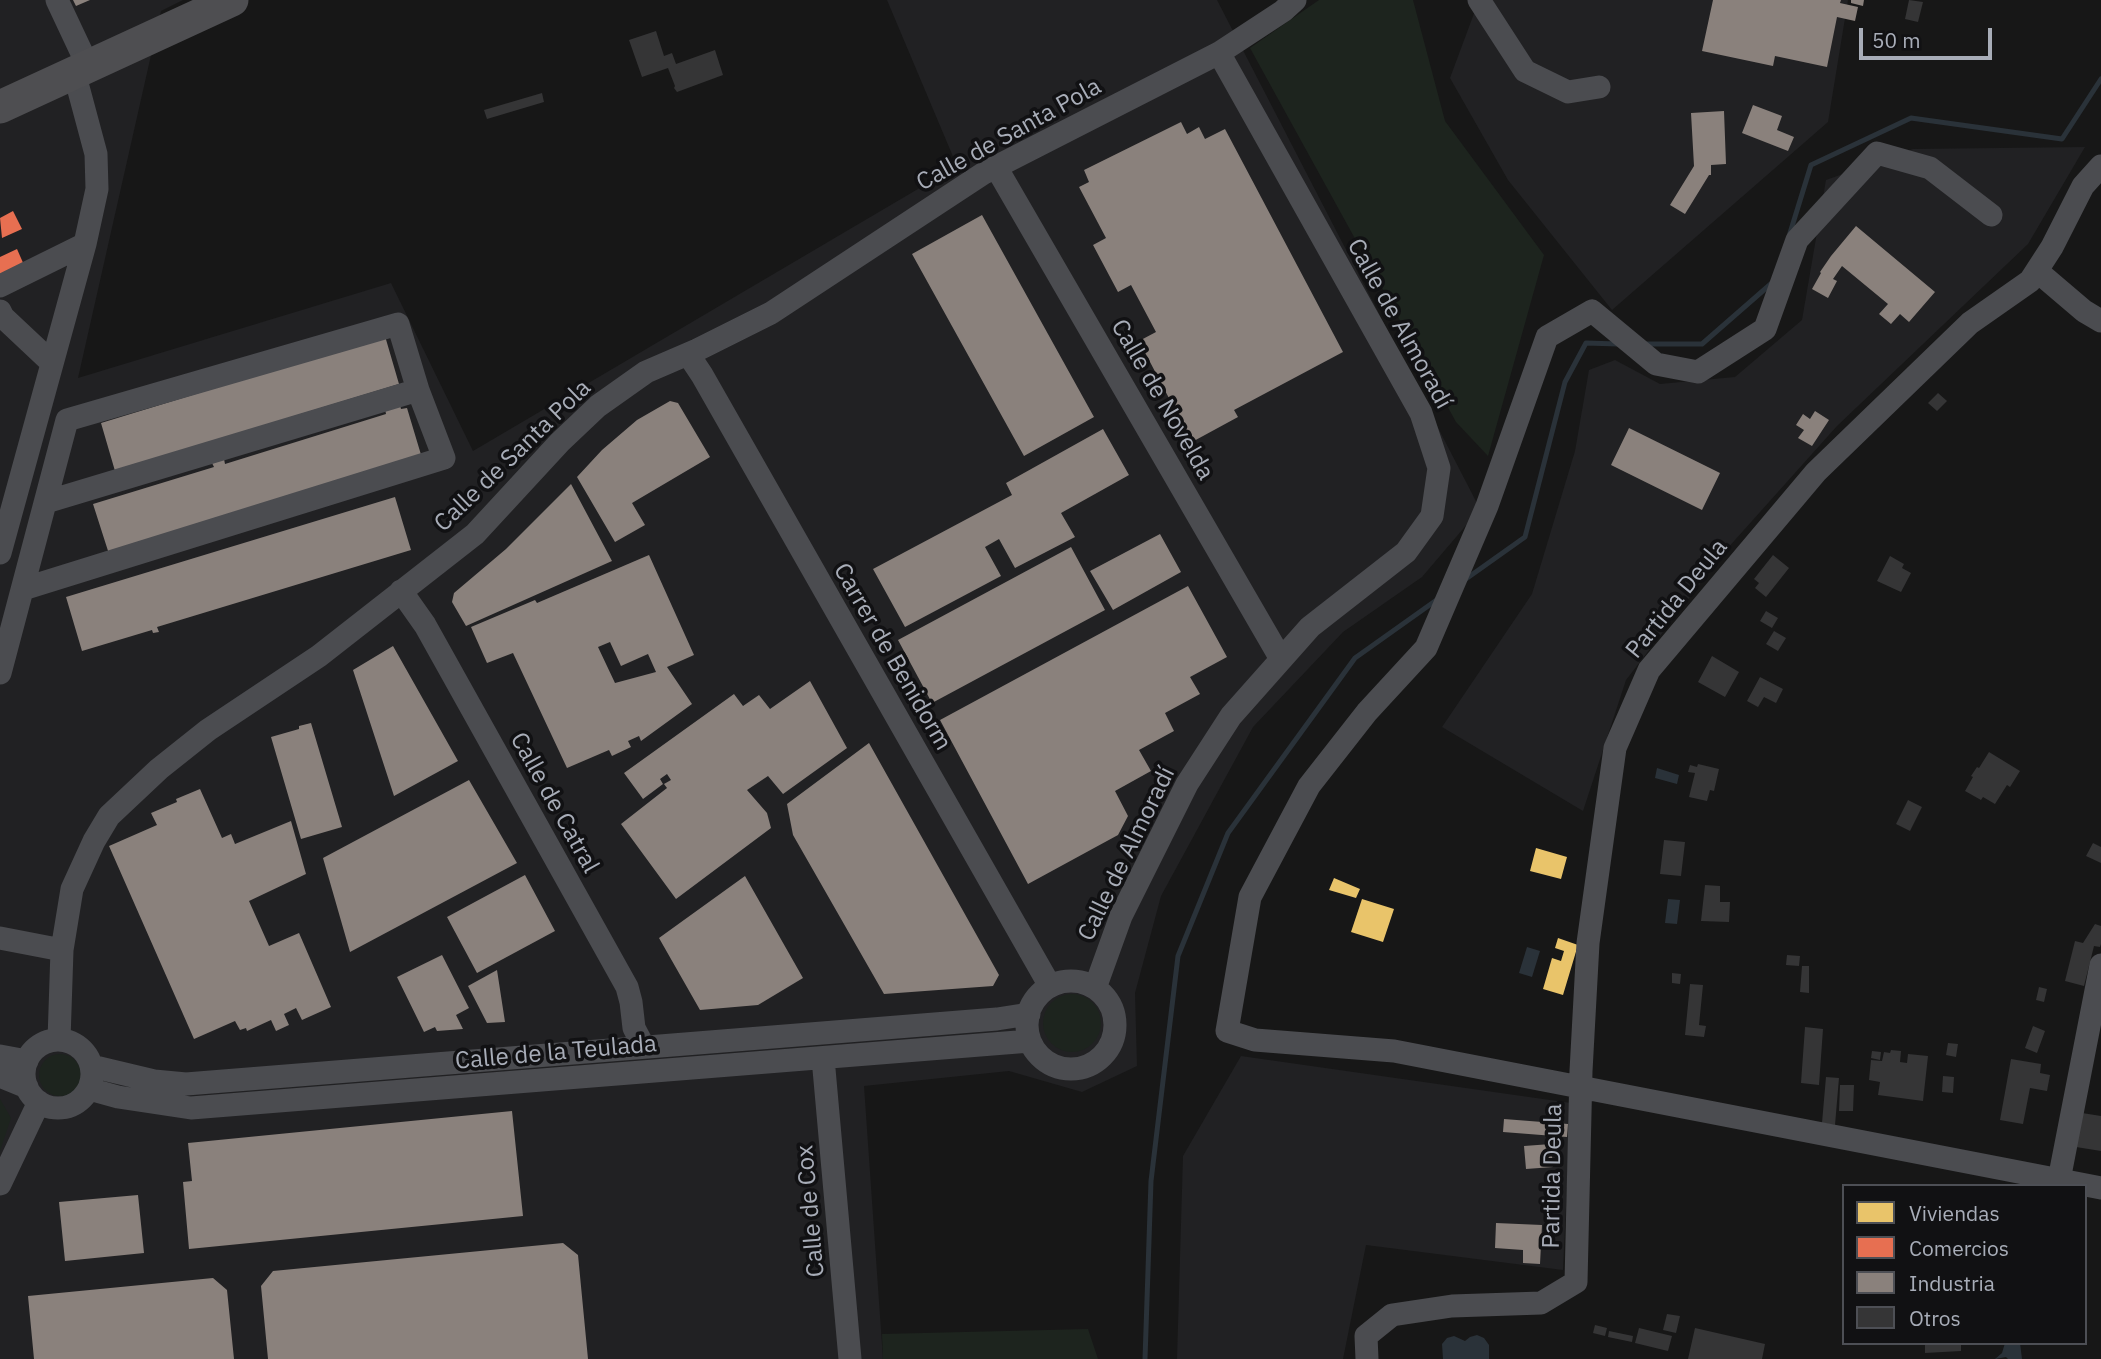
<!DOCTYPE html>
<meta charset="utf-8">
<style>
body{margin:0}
#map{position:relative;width:2101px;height:1359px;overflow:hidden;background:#171717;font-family:"IBM Plex Sans",sans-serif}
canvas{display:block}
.legend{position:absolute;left:1842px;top:1184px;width:245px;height:161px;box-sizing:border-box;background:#111113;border:2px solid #4d4f55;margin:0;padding:9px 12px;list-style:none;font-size:21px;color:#a8adb8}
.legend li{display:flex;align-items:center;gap:14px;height:35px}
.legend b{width:35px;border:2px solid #4d4f55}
.scale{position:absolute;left:1859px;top:28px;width:133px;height:32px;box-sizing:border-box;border:4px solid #a8adb8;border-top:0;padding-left:9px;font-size:21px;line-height:24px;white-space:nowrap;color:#a8adb8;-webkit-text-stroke:5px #111113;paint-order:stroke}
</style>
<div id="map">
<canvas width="2101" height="1359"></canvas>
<ul class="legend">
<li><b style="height:19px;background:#e9c46a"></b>Viviendas</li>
<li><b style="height:19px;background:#e76f51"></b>Comercios</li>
<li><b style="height:19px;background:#8a817c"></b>Industria</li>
<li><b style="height:19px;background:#353536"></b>Otros</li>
</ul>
<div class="scale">50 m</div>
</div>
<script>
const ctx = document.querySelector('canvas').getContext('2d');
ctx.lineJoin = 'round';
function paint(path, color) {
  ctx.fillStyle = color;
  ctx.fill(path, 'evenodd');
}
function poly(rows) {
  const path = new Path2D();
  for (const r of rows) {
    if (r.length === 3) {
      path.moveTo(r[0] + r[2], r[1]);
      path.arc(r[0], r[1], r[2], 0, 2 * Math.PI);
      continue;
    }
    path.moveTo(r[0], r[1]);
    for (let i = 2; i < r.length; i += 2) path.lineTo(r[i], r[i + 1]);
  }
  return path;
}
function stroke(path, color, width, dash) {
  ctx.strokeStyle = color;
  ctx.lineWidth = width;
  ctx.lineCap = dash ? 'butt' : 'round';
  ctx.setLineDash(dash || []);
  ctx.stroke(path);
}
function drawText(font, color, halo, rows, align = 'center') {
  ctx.font = font + ' "IBM Plex Sans",sans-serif';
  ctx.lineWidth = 7;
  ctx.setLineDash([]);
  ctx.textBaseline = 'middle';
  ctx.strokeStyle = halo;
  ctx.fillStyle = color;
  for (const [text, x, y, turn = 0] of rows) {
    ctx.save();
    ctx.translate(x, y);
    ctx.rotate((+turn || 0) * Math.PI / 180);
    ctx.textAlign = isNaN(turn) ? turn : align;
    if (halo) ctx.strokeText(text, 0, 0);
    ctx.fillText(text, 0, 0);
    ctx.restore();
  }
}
paint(poly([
 [0,0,183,0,161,11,78,378,391,283,473,451,957,166,887,0,1217,0,1480,509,1422,577,1343,632,1253,727,1161,896,1135,993,1137,1066,1082,1092,1009,1071,864,1086,883,1359,0,1359],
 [1479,0,1848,0,1828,122,1612,310,1508,180,1450,78],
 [2085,147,2028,244,1837,426,1726,550,1626,680,1583,811,1442,727,1532,594,1575,451,1589,370,1615,360,1660,384,1735,377,1802,320,1826,180,1913,149],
 [1241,1056,1571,1103,1563,1270,1366,1245,1343,1359,1177,1359,1183,1156]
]), '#212123');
paint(poly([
 [1319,0,1413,0,1445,121,1544,255,1488,456,1456,422,1250,48],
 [1072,1023,29],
 [60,1075,21],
 [0,1099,11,1118,0,1151],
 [1088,1329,1098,1359,883,1359,882,1334]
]), '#1d241e');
paint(poly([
 [1657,768,1679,775,1677,784,1655,778],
 [1668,899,1680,900,1677,924,1665,923],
 [1527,947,1540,951,1532,977,1519,973],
 [1477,1335,1484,1338,1489,1345,1489,1359,1443,1359,1442,1344,1447,1338,1454,1336,1465,1341,1470,1337],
 [2005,1343,2020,1343,2022,1359,2008,1359,2006,1357,1995,1359,2002,1353]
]), '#2a3239');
paint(poly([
 [1536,848,1567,857,1561,879,1530,871],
 [1334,878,1360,889,1356,898,1329,890],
 [1362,899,1394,909,1383,942,1351,932],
 [1558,938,1578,945,1563,995,1543,989,1552,958,1561,961,1564,951,1555,948]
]), '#e9c46a');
paint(poly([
 [13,211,22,229,2,238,0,218],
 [17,249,24,265,0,276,0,257]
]), '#e76f51');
paint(poly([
 [73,0,90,0,76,6],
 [1713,0,1841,0,1840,3,1858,7,1855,21,1837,17,1827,67,1775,56,1773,66,1702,51],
 [1851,0,1864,0,1863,6,1851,3],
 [1753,105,1782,116,1777,130,1794,137,1788,151,1742,133],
 [1724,111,1726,164,1711,165,1711,175,1709,175,1685,214,1670,205,1694,166,1691,113],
 [1181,122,1187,134,1199,127,1205,139,1225,129,1343,352,1234,410,1238,417,1192,442,1139,341,1156,332,1131,285,1118,292,1093,245,1106,238,1079,187,1089,182,1084,170],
 [982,215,1094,417,1024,456,912,254],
 [1856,226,1935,292,1909,322,1900,314,1891,324,1879,314,1888,304,1842,266,1833,279,1837,281,1828,298,1812,289,1821,273,1820,272,1831,256],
 [385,336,399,384,115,471,101,423],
 [670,401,678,403,710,457,632,503,645,525,615,542,577,477,602,450,637,420],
 [400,405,401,409,407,408,422,458,109,554,93,504,214,467,212,463,224,459,225,464,386,414,385,409],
 [1815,411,1829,420,1812,446,1798,438,1804,430,1796,425,1803,414,1810,419],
 [1629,428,1720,473,1702,510,1611,465],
 [1103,429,1129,475,1061,513,1075,537,1015,568,999,539,985,547,1001,576,905,627,873,569,1012,495,1006,483],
 [571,484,612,561,466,626,452,602,454,593,506,549],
 [395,497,411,550,157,627,159,632,153,633,152,630,82,651,66,597],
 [1160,534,1181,572,1113,610,1090,571],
 [1071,547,1105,610,932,703,898,640],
 [649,555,694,655,667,667,692,704,641,741,639,736,628,741,631,747,612,756,609,750,567,768,513,653,487,663,471,627,535,600,537,603],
 [610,642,621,666,648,654,656,672,615,683,598,647],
 [1188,586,1227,657,1190,677,1200,694,1165,713,1174,731,1139,750,1151,771,1115,791,1128,816,1118,835,1028,884,940,720],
 [393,646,458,761,394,796,353,670],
 [810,681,847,748,783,794,768,776,747,790,767,813,771,828,676,899,621,824,667,788,664,784,671,780,667,774,660,779,663,784,643,799,624,773,734,694,743,706,759,695,770,709],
 [311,723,342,827,301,839,271,737,299,729,299,726],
 [869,743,999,975,993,986,884,994,793,835,787,804],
 [469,780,517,863,350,952,323,858],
 [200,789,222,838,231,834,235,844,291,821,306,874,249,901,269,946,299,933,331,1007,302,1020,296,1008,284,1014,289,1025,276,1031,271,1020,247,1031,246,1028,240,1030,235,1021,194,1039,109,846,157,825,151,813,177,802,176,799],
 [525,875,555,931,477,973,447,917],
 [745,876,803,978,758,1005,700,1010,659,938],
 [442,955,469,1008,456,1015,463,1029,437,1031,435,1027,424,1032,397,977],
 [497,970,505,1022,487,1023,468,986],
 [512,1111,523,1216,189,1249,183,1182,192,1181,188,1143],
 [1504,1119,1568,1124,1567,1137,1503,1132],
 [1551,1144,1553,1167,1526,1169,1524,1146],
 [138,1195,144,1253,65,1261,59,1202],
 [1496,1223,1542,1225,1540,1264,1523,1263,1523,1250,1495,1248],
 [563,1243,578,1255,588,1359,268,1359,261,1286,273,1271],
 [213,1278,227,1290,234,1359,34,1359,28,1296]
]), '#8a817c');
stroke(poly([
 [1790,233,1811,165,1911,118,2062,139,2101,79],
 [1646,344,1702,344,1773,282],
 [1463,581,1525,537,1565,382,1586,343,1618,344],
 [1145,1359,1151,1181,1178,956,1228,833,1355,658,1438,599]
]), '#2a3239', 5);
paint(poly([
 [1909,0,1923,2,1918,22,1905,19],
 [656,31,664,56,672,53,676,64,715,50,723,75,677,92,674,88,675,86,668,68,642,77,629,40],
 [542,93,544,102,487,119,484,110],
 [1938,393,1947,401,1937,411,1928,403],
 [1773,555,1789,568,1766,597,1755,588,1759,583,1754,579],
 [1890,556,1904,564,1902,568,1911,573,1901,592,1877,581],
 [1766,611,1778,618,1772,628,1760,621],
 [1774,631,1786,638,1778,651,1766,644],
 [1712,656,1739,672,1725,697,1698,682],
 [1760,677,1783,689,1776,703,1764,697,1758,707,1747,701],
 [1989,752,2020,771,2010,787,2007,785,1995,804,1983,797,1981,800,1965,791,1973,777,1971,776,1977,767,1979,768],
 [1698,764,1719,769,1714,791,1710,790,1707,801,1689,797,1695,773,1688,772,1690,765,1697,767],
 [1908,800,1922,807,1910,831,1896,824],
 [1664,840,1685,842,1681,876,1660,874],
 [2093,843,2101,847,2101,863,2086,856],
 [1705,885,1720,886,1720,902,1730,902,1729,922,1701,921],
 [2095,924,2101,926,2101,944,2100,947,2094,946,2084,986,2065,981,2075,941,2083,943],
 [1787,955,1800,956,1799,966,1786,965],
 [1802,966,1809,966,1809,993,1800,992],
 [1672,973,1681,974,1680,984,1672,983],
 [1690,984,1703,985,1699,1025,1706,1026,1704,1037,1685,1035],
 [2039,987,2047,989,2044,1002,2036,1000],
 [2033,1026,2045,1031,2037,1053,2025,1048],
 [1805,1027,1823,1029,1819,1085,1801,1083],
 [1948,1043,1958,1044,1956,1057,1946,1055],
 [1891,1050,1901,1051,1900,1062,1907,1063,1908,1054,1928,1056,1923,1101,1878,1095,1880,1082,1869,1080,1871,1060,1882,1061,1884,1052,1890,1053],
 [1872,1051,1881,1052,1880,1060,1871,1058],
 [2011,1059,2041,1064,2040,1073,2050,1075,2047,1091,2030,1088,2023,1124,2000,1120],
 [1943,1076,1954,1077,1953,1093,1942,1092],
 [1826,1077,1839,1078,1835,1125,1822,1123],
 [1840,1085,1854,1085,1853,1111,1839,1111],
 [2082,1113,2101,1116,2101,1151,2076,1147],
 [1667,1314,1680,1316,1676,1333,1663,1330],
 [1595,1325,1607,1328,1605,1336,1593,1333],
 [1639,1328,1672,1336,1668,1351,1635,1343],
 [1695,1328,1765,1344,1762,1359,1688,1359],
 [1609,1331,1633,1336,1632,1342,1608,1337],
 [1925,1343,1961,1343,1961,1351,1925,1353]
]), '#353536');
stroke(poly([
 [57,0,88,66],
 [1479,0,1525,71,1568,92,1599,87],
 [996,167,1281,659],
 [1991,215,1930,168,1877,153,1797,240,1765,329,1698,372,1656,364,1592,311,1547,337,1487,506,1426,648,1367,712,1309,786,1250,897,1227,1031,1255,1040,1394,1051,2101,1188],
 [2037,271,2084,311,2101,321],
 [0,286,85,244],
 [0,311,3,317,52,363],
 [688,354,702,375,1050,986],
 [46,502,418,390],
 [0,553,85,244,97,189,96,154,74,72],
 [401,591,425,625,627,987,631,1002,634,1028,644,1047],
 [0,673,67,420,398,324,418,390,444,458,23,589],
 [0,938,62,950],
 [1071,1025,44],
 [1095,988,1121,916,1187,784,1231,716,1310,627,1406,552,1432,516,1439,468,1421,413,1219,53],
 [59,1040,62,950,72,889,94,841,109,816,159,769,208,730,319,656,475,534,560,442,598,406,646,372,697,350,771,313,984,173,1219,53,1283,11,1295,0],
 [58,1074,34],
 [0,1056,27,1061],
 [823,1058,850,1359],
 [91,1066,154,1081,186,1084,997,1019,1029,1014],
 [0,1076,27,1087],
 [89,1089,118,1097,191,1108,1030,1041],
 [2059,1180,2101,965],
 [0,1184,39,1102],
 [1367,1359,1366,1336,1392,1315,1452,1306,1541,1303,1576,1282,1581,1071,1588,943,1615,748,1649,670,1816,472,1970,323,2030,281,2052,247,2083,186,2101,166]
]), '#4b4c50', 23);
stroke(poly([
 [0,107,232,0]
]), '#4e4e51', 33);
drawText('24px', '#a8adb8', '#111113', [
 ["Calle de Santa Pola",1009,135,-29],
 ["Calle de Almoradí",1399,324,61],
 ["Calle de Novelda",1162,400,60],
 ["Calle de Santa Pola",513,456,-44],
 ["Partida Deula",1677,599,-51],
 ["Carrer de Benidorm",892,657,60],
 ["Calle de Catral",554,803,61],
 ["Calle de Almoradí",1127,854,-64],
 ["Calle de la Teulada",556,1053,-5],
 ["Partida Deula",1553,1176,-89],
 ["Calle de Cox",811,1211,-95]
]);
</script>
